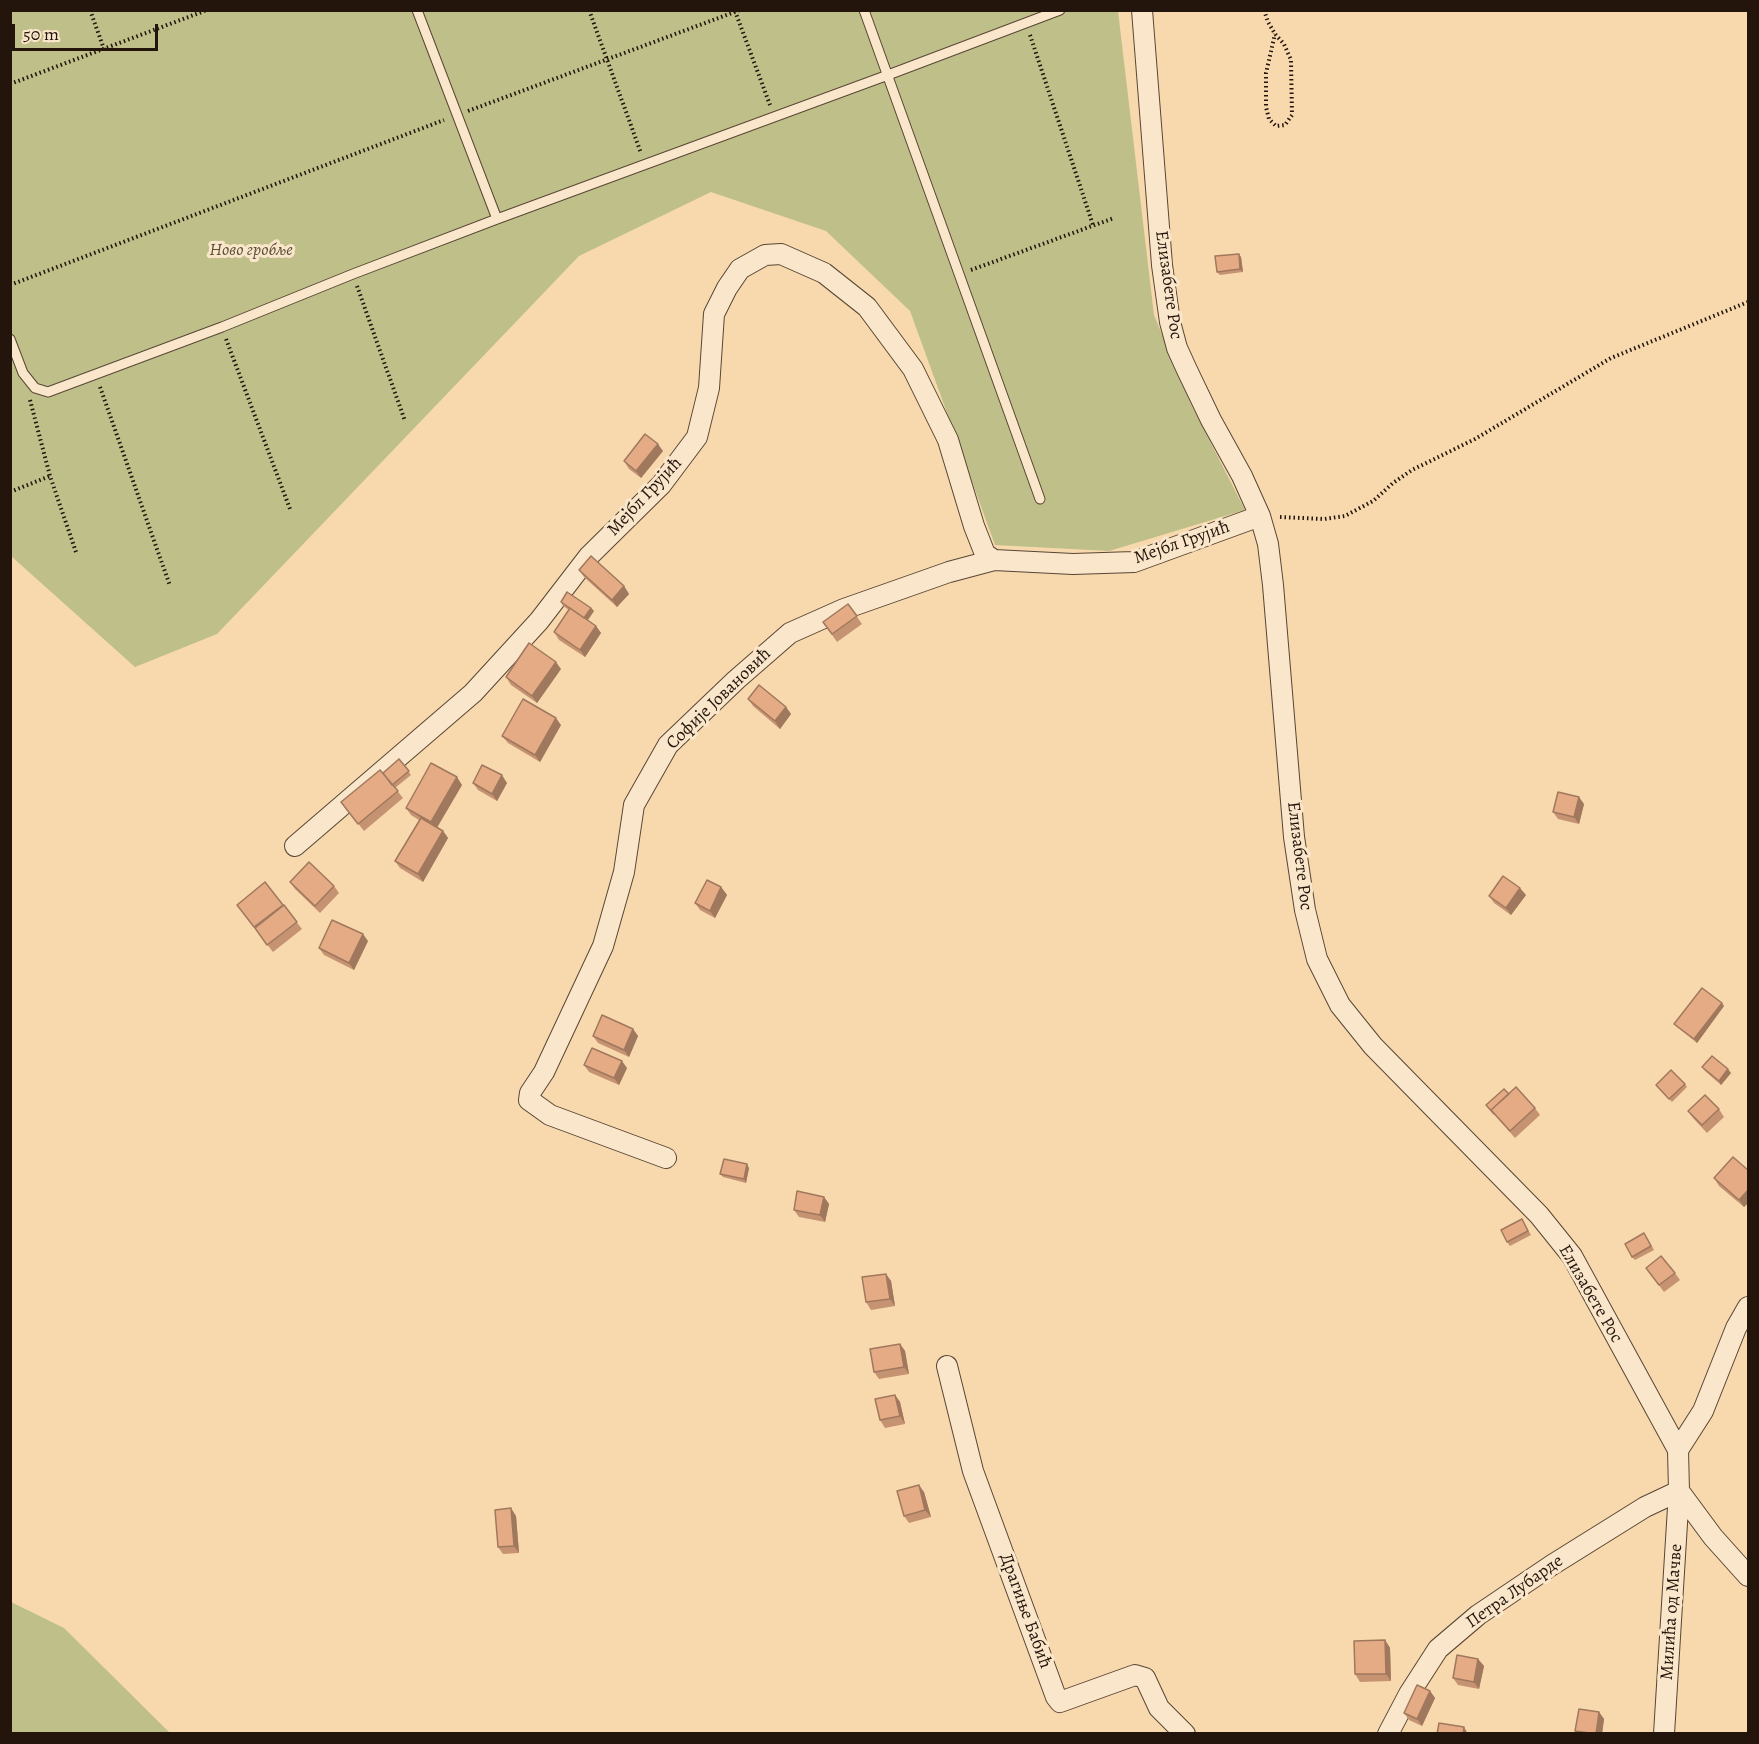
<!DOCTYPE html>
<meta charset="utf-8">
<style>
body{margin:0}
#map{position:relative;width:1759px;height:1744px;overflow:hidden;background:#f8d9ae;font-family:Alegreya,serif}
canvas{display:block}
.frame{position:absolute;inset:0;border:12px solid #23150c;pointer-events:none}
.scale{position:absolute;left:12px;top:24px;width:146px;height:27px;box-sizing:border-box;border:3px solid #23150c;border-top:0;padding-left:8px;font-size:18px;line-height:21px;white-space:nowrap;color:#23150c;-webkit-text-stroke:4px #fae6ca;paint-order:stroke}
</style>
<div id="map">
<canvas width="1759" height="1744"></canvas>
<div class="frame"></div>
<div class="scale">50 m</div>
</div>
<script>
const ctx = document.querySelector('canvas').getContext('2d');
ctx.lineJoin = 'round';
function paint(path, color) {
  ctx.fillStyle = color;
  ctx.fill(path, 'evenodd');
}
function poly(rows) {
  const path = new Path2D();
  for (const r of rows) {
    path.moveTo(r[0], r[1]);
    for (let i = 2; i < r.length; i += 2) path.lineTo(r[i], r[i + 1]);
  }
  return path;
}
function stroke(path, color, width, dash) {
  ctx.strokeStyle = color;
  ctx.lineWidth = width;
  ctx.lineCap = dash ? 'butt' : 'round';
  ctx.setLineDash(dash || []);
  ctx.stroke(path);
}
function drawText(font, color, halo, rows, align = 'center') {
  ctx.font = font + ' Alegreya,serif';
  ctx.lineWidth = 6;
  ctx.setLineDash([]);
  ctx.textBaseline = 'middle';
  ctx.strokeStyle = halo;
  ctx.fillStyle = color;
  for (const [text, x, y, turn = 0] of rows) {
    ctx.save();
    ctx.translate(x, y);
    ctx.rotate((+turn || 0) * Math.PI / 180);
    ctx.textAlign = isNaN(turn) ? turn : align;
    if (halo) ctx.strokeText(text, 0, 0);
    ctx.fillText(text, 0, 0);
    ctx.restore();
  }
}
paint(poly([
 [11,10,1118,11,1154,315,1191,404,1245,510,1109,551,995,545,910,311,826,231,711,192,579,256,217,634,135,667,11,556],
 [11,1602,64,1628,170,1733,11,1733]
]), '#bfbf89');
const lane = poly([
 [417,10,497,219],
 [864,10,1040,499],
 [10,339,23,373,35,388,48,392,222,327,353,274,497,219,888,75,1060,10]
]);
const street = poly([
 [1142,10,1162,265,1170,322,1177,348,1187,370,1211,420,1242,476,1260,516,1268,544,1273,585,1294,837,1305,910,1317,959,1340,1005,1373,1046,1539,1215,1572,1256,1678,1450,1679,1491,1713,1537,1748,1576],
 [295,846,473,693,539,621,589,556,661,485,697,437,709,388,714,314,727,288,740,269,765,255,781,254,824,273,867,307,913,369,948,440,974,526,985,554,994,560,1073,564,1134,562,1260,516],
 [666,1158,550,1115,529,1100,530,1093,544,1072,603,946,624,872,634,805,668,745,736,680,790,633,844,609,949,572,994,560],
 [947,1366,973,1471,1056,1697,1060,1702,1135,1675,1145,1678,1159,1708,1185,1734],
 [1678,1450,1703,1411,1736,1328,1748,1307],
 [1388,1734,1409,1694,1438,1649,1478,1615,1552,1565,1645,1507,1679,1491,1664,1734]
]);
stroke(lane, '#584634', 11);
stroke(street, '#584634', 22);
stroke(poly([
 [90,10,104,49],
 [589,10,641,153],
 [1264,10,1268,22,1275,34,1284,44,1291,60,1292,115,1285,125,1276,126,1269,119,1266,107,1266,73,1275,34],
 [735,11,770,105],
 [1030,35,1093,225],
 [10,84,207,10],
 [468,111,740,10],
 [971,270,1114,218],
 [10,285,444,120],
 [357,286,405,421],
 [226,339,290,509],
 [100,387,170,586],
 [30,400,50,476,76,552],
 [10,492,50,476],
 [1280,517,1324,519,1345,516,1373,501,1393,483,1412,470,1475,439,1611,358,1748,302]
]), '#23150c', 4, [1.5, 3]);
stroke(lane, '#fae6ca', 9);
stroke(street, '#fae6ca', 20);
paint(poly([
 [1241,257,1243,272,1220,275,1217,272],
 [663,451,641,478,629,469,624,461],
 [579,570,624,586,629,594,617,607,584,577],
 [561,602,591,608,594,611,588,620,596,626,601,633,585,657,559,640,554,632,569,610,563,606],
 [848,604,862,624,837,642,823,622],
 [561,669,537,703,511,685,506,677],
 [748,699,786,707,791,714,780,729,753,706],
 [561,725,540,762,508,743,502,736],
 [399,759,411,775,395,788,403,798,364,831,341,802,383,773],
 [473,783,507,783,497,801,478,790],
 [462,785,437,828,443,831,448,838,423,882,400,868,395,861,419,820,411,815,406,808],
 [1584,804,1579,824,1558,819,1553,812],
 [265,882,302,929,273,952,237,905],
 [290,882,334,886,339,893,320,913,295,889],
 [721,887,727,895,715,918,700,910,695,903],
 [1526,895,1511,915,1494,903,1489,896],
 [368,941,354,970,324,955,319,948],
 [1724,1006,1697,1043,1677,1027,1674,1024],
 [633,1029,638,1036,629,1057,598,1043,593,1036],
 [584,1065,627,1068,619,1085,589,1072],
 [1702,1067,1731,1073,1721,1085,1705,1071],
 [1685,1084,1687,1087,1672,1102,1656,1085],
 [1509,1094,1535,1108,1540,1115,1515,1138,1486,1105],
 [1719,1109,1724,1117,1707,1133,1693,1118,1688,1111],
 [749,1168,746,1183,723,1177,720,1174],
 [1749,1171,1749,1202,1744,1207,1719,1186,1714,1178],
 [824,1197,829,1204,825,1222,799,1217,794,1210],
 [1522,1219,1531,1235,1510,1246,1507,1242],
 [1647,1237,1654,1250,1635,1260,1632,1257],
 [1675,1273,1680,1280,1664,1292,1651,1275],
 [886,1274,891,1281,895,1306,871,1310,866,1302],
 [900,1344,905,1351,909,1374,879,1379,874,1372],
 [895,1395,900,1402,905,1424,885,1428,880,1420],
 [924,1492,931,1517,909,1523,904,1516],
 [516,1516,519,1553,503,1554,498,1547],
 [1385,1640,1390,1648,1391,1681,1360,1682,1355,1674],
 [1478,1659,1484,1666,1479,1689,1458,1685,1453,1678],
 [1430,1691,1435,1698,1422,1726,1409,1720,1404,1713],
 [1599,1712,1604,1719,1602,1734,1577,1734,1575,1731]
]), '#c59372');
paint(poly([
 [1239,254,1241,257,1243,272,1240,269],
 [658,444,663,451,641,478,636,471],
 [624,586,629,594,617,607,612,600],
 [591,608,594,611,587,621,584,618],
 [596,626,601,633,585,657,580,650],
 [556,662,561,669,537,703,532,696],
 [786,707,791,714,780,729,775,721],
 [556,718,561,725,540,762,535,755],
 [502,775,507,783,497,801,492,794],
 [457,777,462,785,436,829,431,822],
 [1579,797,1584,804,1579,824,1574,817],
 [443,831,448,838,423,882,418,874],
 [721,887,727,895,715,918,710,911],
 [1520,888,1526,895,1511,915,1506,908],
 [363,934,368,941,354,970,349,963],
 [1722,1003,1724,1006,1697,1043,1694,1039],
 [633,1029,638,1036,629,1057,624,1050],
 [622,1061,627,1068,619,1085,614,1078],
 [1728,1069,1731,1073,1721,1085,1719,1081],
 [747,1164,749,1168,746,1183,744,1179],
 [1749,1189,1749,1202,1744,1207,1739,1200],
 [824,1197,829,1204,825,1222,820,1215],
 [886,1274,891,1281,895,1306,890,1299],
 [900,1344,905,1351,909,1374,904,1367],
 [895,1395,900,1402,905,1424,900,1416],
 [919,1485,924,1492,931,1517,925,1510],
 [511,1508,516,1516,519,1553,514,1546],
 [1385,1640,1390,1648,1391,1681,1386,1674],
 [1478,1659,1484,1666,1479,1689,1474,1682],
 [1430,1691,1435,1698,1422,1726,1417,1719],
 [1599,1712,1604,1719,1602,1734,1596,1734],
 [1464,1727,1468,1734,1463,1734]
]), '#a0785d');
const building = poly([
 [1239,254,1240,269,1217,272,1215,256,1239,254],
 [645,434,658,444,636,471,624,461,645,434],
 [591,556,624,586,612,600,579,570,591,556],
 [567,592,591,608,584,618,561,602,567,592],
 [848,604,857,616,832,634,823,622,848,604],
 [570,608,596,626,580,650,554,632,570,608],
 [529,643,556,662,532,696,506,677,529,643],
 [759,685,786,707,775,721,748,699,759,685],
 [523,699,556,718,535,755,502,736,523,699],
 [399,759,409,771,392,785,383,773,399,759],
 [431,763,457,777,431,822,406,808,431,763],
 [482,765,502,775,492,794,473,783,482,765],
 [380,770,398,791,358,824,341,802,380,770],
 [1558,792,1579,797,1574,817,1553,812,1558,792],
 [421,818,443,831,418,874,395,861,421,818],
 [309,862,334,886,315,906,290,882,309,862],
 [1503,876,1520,888,1506,908,1489,896,1503,876],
 [707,880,721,887,710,911,695,903,707,880],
 [265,882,283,905,254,927,237,905,265,882],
 [284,905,297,922,267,945,255,928,284,905],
 [332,920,363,934,349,963,319,948,332,920],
 [1702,988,1722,1003,1694,1039,1674,1024,1702,988],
 [602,1015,633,1029,624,1050,593,1036,602,1015],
 [592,1048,622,1061,614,1078,584,1065,592,1048],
 [1712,1056,1728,1069,1719,1081,1702,1067,1712,1056],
 [1671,1070,1685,1084,1669,1099,1656,1085,1671,1070],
 [1516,1087,1535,1108,1510,1131,1491,1110,1516,1087],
 [1504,1089,1509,1094,1491,1110,1494,1114,1486,1105,1504,1089],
 [1705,1095,1719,1109,1702,1125,1688,1111,1705,1095],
 [1733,1157,1749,1171,1749,1189,1739,1200,1714,1178,1733,1157],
 [724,1159,747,1164,744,1179,720,1174,724,1159],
 [797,1191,824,1197,820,1215,794,1210,797,1191],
 [1522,1219,1528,1231,1507,1242,1501,1230,1522,1219],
 [1644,1233,1651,1246,1632,1257,1625,1244,1644,1233],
 [1661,1256,1675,1273,1659,1285,1646,1268,1661,1256],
 [886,1274,890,1299,866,1302,862,1277,886,1274],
 [900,1344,904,1367,874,1372,870,1349,900,1344],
 [895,1395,900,1416,880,1420,875,1399,895,1395],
 [919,1485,925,1510,904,1516,897,1491,919,1485],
 [511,1508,514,1546,498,1547,495,1510,511,1508],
 [1385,1640,1386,1674,1355,1674,1354,1641,1385,1640],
 [1457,1655,1478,1659,1474,1682,1453,1678,1457,1655],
 [1417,1685,1430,1691,1417,1719,1404,1713,1417,1685],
 [1579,1709,1599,1712,1596,1734,1575,1731,1579,1709],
 [1439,1723,1464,1727,1463,1734,1437,1734,1439,1723]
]);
paint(building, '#e5ab85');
stroke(building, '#a0785d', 1.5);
drawText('italic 18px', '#5a5038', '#fae6ca', [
 ["Ново гробље",251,251]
]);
drawText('18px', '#23150c', '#fae6ca', [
 ["Елизабете Рос",1168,285,82],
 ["Мејбл Грујић",645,497,-47],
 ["Мејбл Грујић",1182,543,-19],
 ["Софије Јовановић",719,699,-44],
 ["Елизабете Рос",1299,856,83],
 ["Елизабете Рос",1590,1294,60],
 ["Петра Лубарде",1515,1592,-35],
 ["Драгиње Бабић",1025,1611,70],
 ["Милића од Мачве",1672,1612,-86]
]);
</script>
